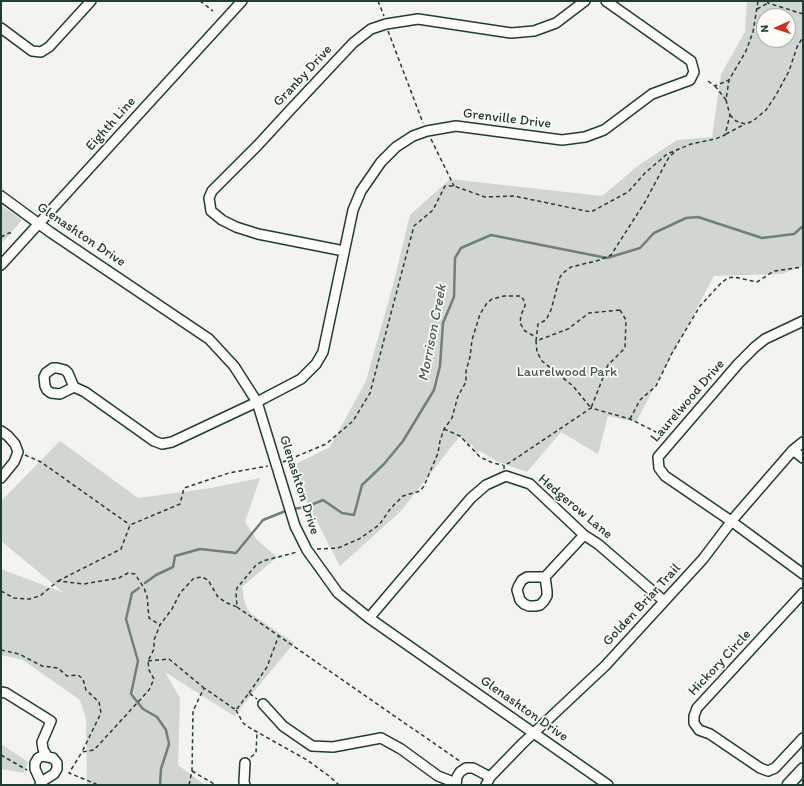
<!DOCTYPE html>
<style>
body{margin:0}
#map{position:relative;width:804px;height:786px;overflow:hidden;background:#f4f4ef;font-family:Itim,sans-serif}
canvas{display:block}
.frame{position:absolute;inset:0;border:2px solid #1f3d34;pointer-events:none}
.north{position:absolute;left:756px;top:8px;width:40px;height:40px;box-sizing:border-box;background:#fdfcf7;border:1px solid #a4b0a9;border-radius:50%;rotate:267deg;font-size:11px;font-weight:700;line-height:16px;text-align:center;color:#1f3d34}
.north::after{content:'';display:block;margin:auto;width:14px;height:18px;background:#c8321e;clip-path:polygon(50% 0,100% 100%,50% 72%,0 100%)}
</style>
<div id="map">
<canvas width="804" height="786"></canvas>
<div class="frame"></div>
<div class="north">N</div>
</div>
<script>
const ctx = document.querySelector('canvas').getContext('2d');
ctx.lineJoin = 'round';
function paint(path, color) {
  ctx.fillStyle = color;
  ctx.fill(path, 'evenodd');
}
function poly(rows) {
  const path = new Path2D();
  for (const r of rows) {
    path.moveTo(r[0], r[1]);
    for (let i = 2; i < r.length; i += 2) path.lineTo(r[i], r[i + 1]);
  }
  return path;
}
function stroke(path, color, width, dash) {
  ctx.strokeStyle = color;
  ctx.lineWidth = width;
  ctx.lineCap = dash ? 'butt' : 'round';
  ctx.setLineDash(dash || []);
  ctx.stroke(path);
}
function drawText(font, color, halo, rows, align = 'center') {
  ctx.font = font + ' Itim,sans-serif';
  ctx.lineWidth = 3.5;
  ctx.setLineDash([]);
  ctx.textBaseline = 'middle';
  ctx.strokeStyle = halo;
  ctx.fillStyle = color;
  for (const [text, x, y, turn = 0] of rows) {
    ctx.save();
    ctx.translate(x, y);
    ctx.rotate((+turn || 0) * Math.PI / 180);
    ctx.textAlign = isNaN(turn) ? turn : align;
    if (halo) ctx.strokeText(text, 0, 0);
    ctx.fillText(text, 0, 0);
    ctx.restore();
  }
}
paint(poly([
 [747,1,803,1,803,266,782,274,714,276,636,422,608,416,598,454,561,432,527,472,498,462,480,451,475,453,473,446,459,437,401,511,340,566,305,499,296,464,330,447,366,381,393,285,410,215,450,179,602,196,639,165,677,140,712,137,721,74,745,32],
 [764,16,788,16,788,40,764,40],
 [1,205,22,220,1,244],
 [60,441,138,498,211,488,260,478,245,522,257,540,277,557,242,587,245,604,250,613,294,643,234,716,165,672,180,698,178,765,205,785,87,785,86,719,80,700,23,660,1,655,1,569,64,593,1,541,1,501],
 [1,744,28,762,24,773,1,769]
]), '#d1d6d1');
stroke(poly([
 [293,509,306,507,323,500,342,513,354,515,362,485,384,464,403,441,434,390,440,366,443,323,454,297,455,258,461,248,491,235,607,258,640,248,654,233,686,218,698,217,762,238,794,234,803,226],
 [145,583,156,575,173,567,175,556,200,549,236,553,263,520,288,510],
 [139,588,132,593,126,619,138,661,131,694,143,709,157,717,166,730,169,744,161,769,160,785]
]), '#6e8179', 2.5);
const minor = poly([
 [1,28,32,51,41,52,49,47,91,1],
 [1,196,50,232,209,339,234,366,257,402,295,526,307,550,338,593,369,618,608,785],
 [344,251,258,234,236,227,222,220,211,211,209,198,212,191,258,145,292,108,353,43,371,29,386,24,418,19,511,33,534,31,556,23,585,1],
 [1,265,242,1],
 [803,321,765,339,755,347,738,364,658,457,659,468,665,476,731,521,803,574],
 [53,368,57,368,65,370,68,373,74,387,60,394,51,393,47,390,45,386,44,377,46,373,53,368],
 [74,387,85,392,154,441,162,444,172,442,257,402,301,379,316,364,323,352,353,210,361,191,381,162,396,147,413,136,427,131,456,126,562,140,585,137,604,130,652,94,690,80,694,72,691,61,606,1],
 [1,431,8,436,15,444,18,452,14,462,1,478],
 [793,450,803,458],
 [545,577,547,591,547,596,544,601,540,605,535,606,529,606,524,604,520,600,517,590,519,585,522,580,527,577,545,577,584,535],
 [803,593,697,708,694,716,694,723,699,730,710,734,760,768,768,771,775,768,803,738],
 [369,618,471,498,486,485,506,476,530,484,584,535,598,544,664,601],
 [1,692,6,693,51,721,42,742,43,749,47,756],
 [263,704,283,726,312,746,333,747,381,738,401,749,438,776,456,783],
 [40,785,41,782,35,769,35,763,38,758,42,756,53,758,57,763,57,769,54,774,41,782],
 [245,785,244,782,245,763],
 [456,785,457,777,460,772,466,768,473,768,490,777],
 [486,785,490,777,523,743,605,666,703,559,734,518,793,450,803,442]
]);
const major = poly([
 [788,785,803,769]
]);
stroke(minor, '#1f3d34', 12);
stroke(major, '#1f3d34', 14);
stroke(poly([
 [200,1,213,11],
 [378,1,384,16],
 [767,1,768,3,803,14],
 [757,9,768,3],
 [388,31,423,123],
 [708,81,715,86,729,80,746,51,753,32,758,1],
 [715,86,726,100],
 [730,115,736,121,745,124,753,121,766,110,776,95,789,71,797,47,803,37],
 [726,134,745,124],
 [431,139,454,186],
 [1,237,9,233,12,233],
 [620,310,626,320,625,348,608,365,591,408,573,386,542,361,537,352,536,341,568,329,589,313,620,310],
 [536,341,538,324,546,320,551,310,560,277,563,273,571,267,600,260,611,255,645,202,669,157,678,149],
 [630,419,640,400,656,386,672,353,700,306,722,282,728,278,734,277,757,282,774,271,803,267],
 [444,429,460,436,480,457,493,463,503,465],
 [25,455,41,462,130,525],
 [283,462,326,444,353,421,370,393,414,226,433,210,445,186,454,186,485,197,514,196,591,212,628,192,645,173,667,154,691,144,715,139,725,135,730,115,726,100,729,80],
 [504,469,504,465,509,463,591,408,630,419,666,437],
 [317,549,338,548,359,539,379,525,391,508,403,496,420,491,424,486,438,453,440,441,444,429,452,418,458,396,466,382,466,371,470,357,472,340,480,314,487,303,492,299,504,296,521,296,525,302,525,306,521,315,520,323,525,331,536,337],
 [58,581,121,549,130,525,180,504,184,488,229,473,268,466],
 [1,591,14,598,29,599,40,596,58,581,84,584,119,578,128,573,135,574,144,588,147,596,149,618,160,625],
 [237,607,461,762],
 [1,650,19,654,42,666,58,668,67,676,78,675,83,679,86,690,99,702,101,713,82,752],
 [148,661,169,659,204,688],
 [249,693,267,667,279,635],
 [236,710,243,723,250,728,307,760,329,776,339,785],
 [1,755,27,770],
 [251,757,256,753,257,732],
 [192,771,216,785],
 [97,785,96,784,69,773,82,752,94,750,149,690,154,679,149,670,148,661,154,649,154,640,160,625,172,609,180,593,194,578,202,577,208,580,218,597,227,603,237,607,236,593,237,588,256,565,263,561,297,552],
 [189,785,192,771,193,711,204,688,236,710,249,693,257,699]
]), '#1f3d34', 1.5, [4, 3]);
stroke(minor, '#fdfcf7', 9);
stroke(major, '#fdfcf7', 11);
drawText('14px', '#1f3d34', '#fdfcf7', [
 ["Granby Drive",303,76,-47],
 ["Grenville Drive",507,119,7],
 ["Eighth Line",111,124,-48],
 ["Glenashton Drive",81,235,34],
 ["Laurelwood Drive",688,401,-49],
 ["Glenashton Drive",299,485,72],
 ["Hedgerow Lane",575,507,40],
 ["Golden Briar Trail",642,605,-47],
 ["Hickory Circle",720,663,-47],
 ["Glenashton Drive",524,709,35]
]);
drawText('14px', '#435c53', '#fdfcf7', [
 ["Laurelwood Park",567,372]
]);
drawText('italic 15px', '#475f56', '#fdfcf7', [
 ["Morrison Creek",433,333,-79]
]);
</script>
